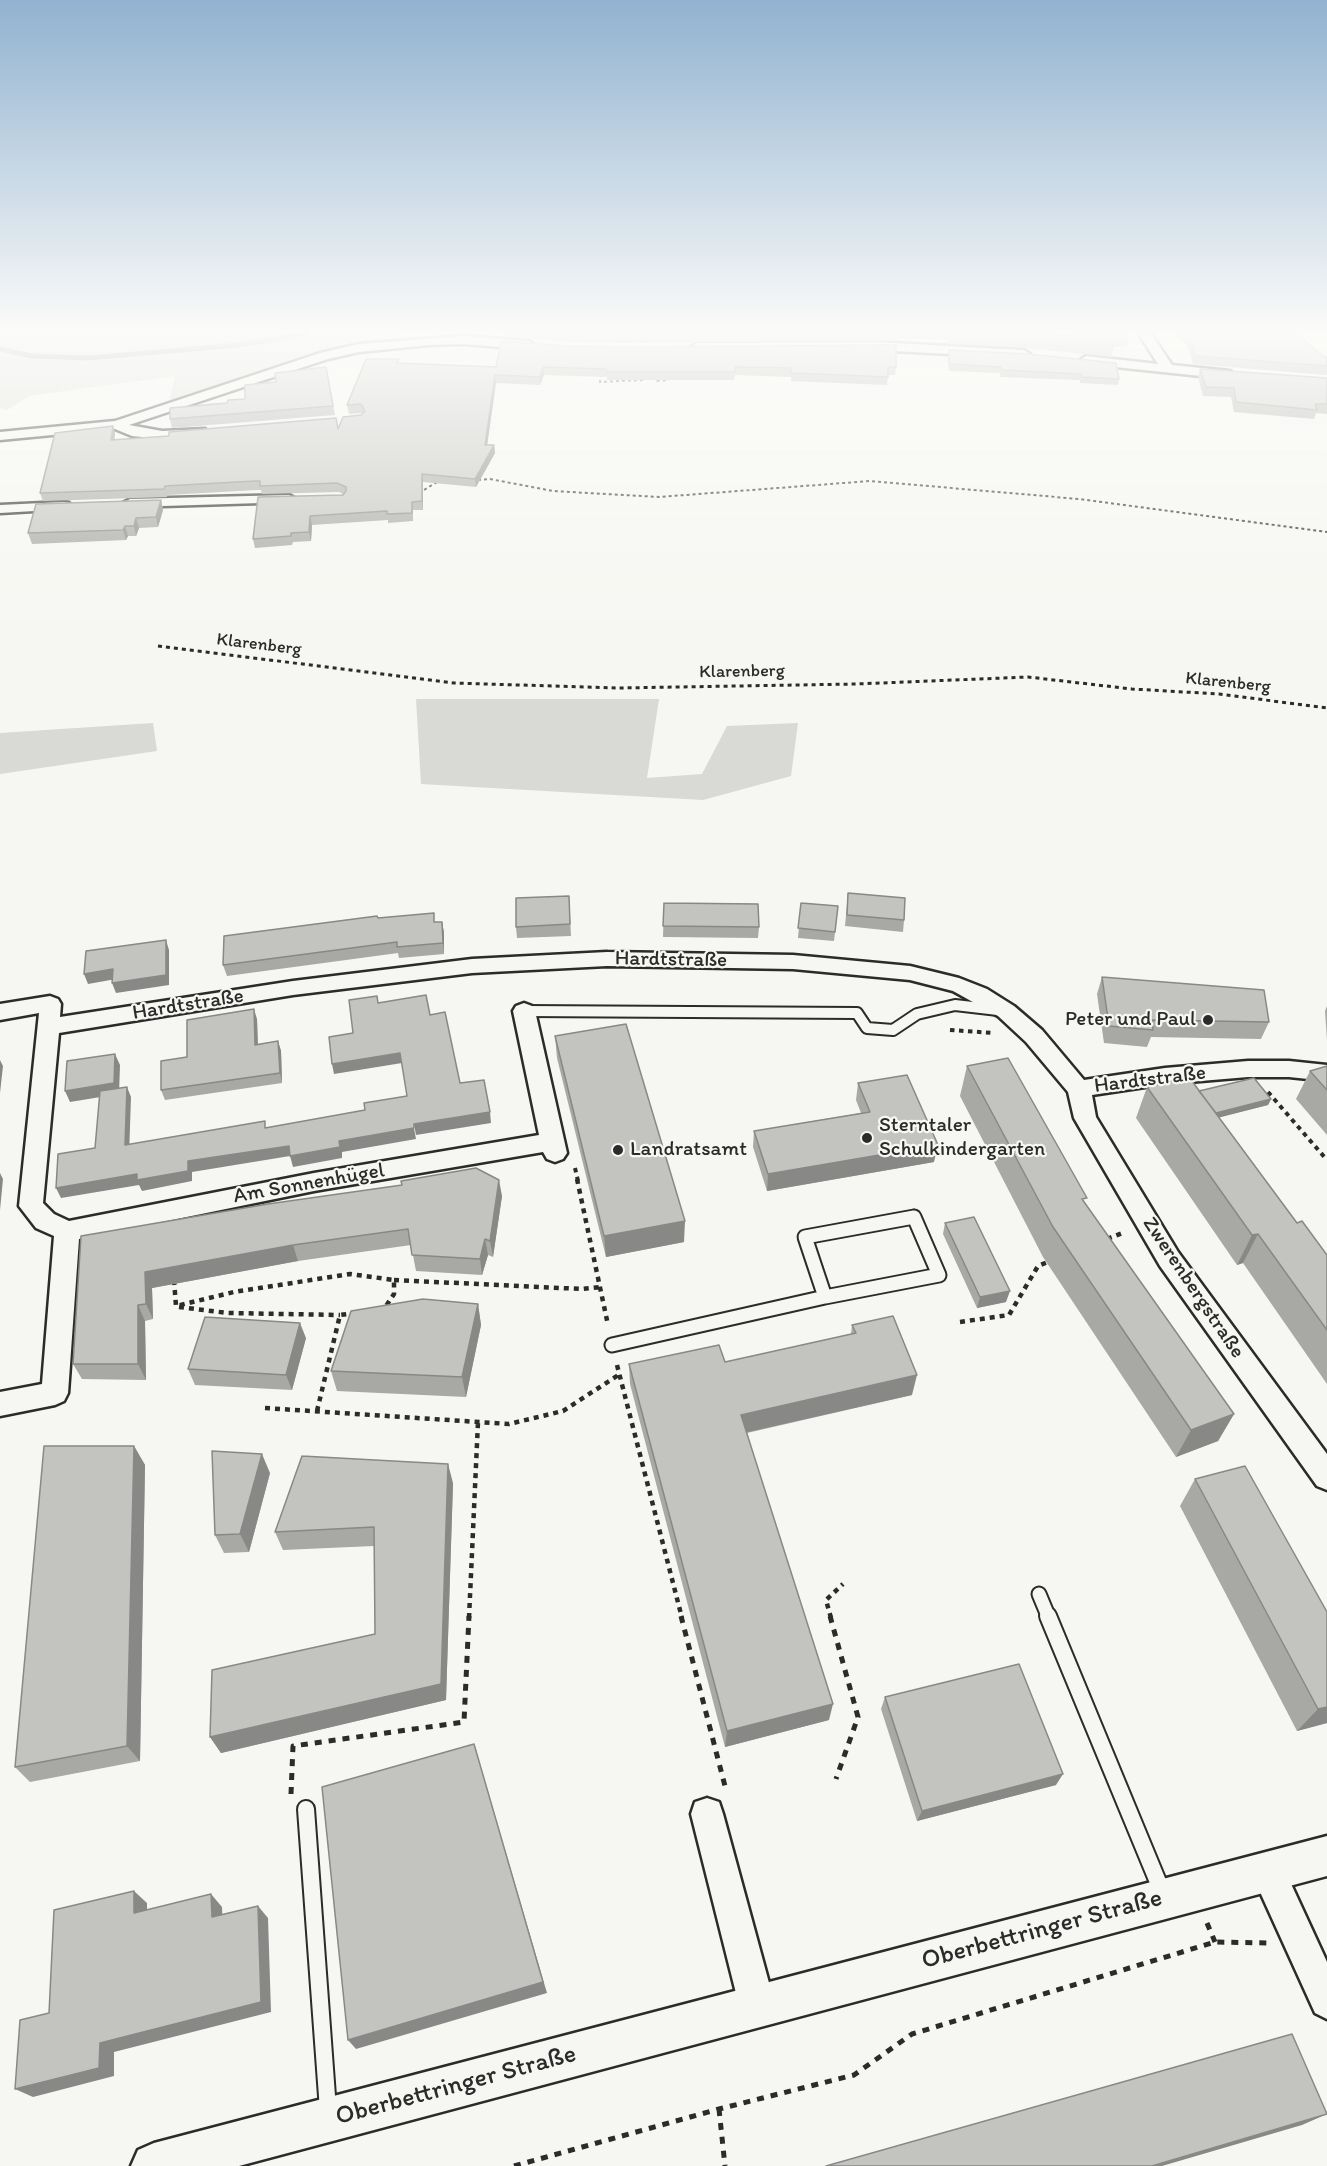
<!DOCTYPE html>
<meta charset="utf-8">
<style>
body{margin:0}
canvas{display:block;background:#f6f6f2}
</style>
<canvas width="1327" height="2166"></canvas>
<script>
const ctx = document.querySelector('canvas').getContext('2d');
ctx.lineJoin = 'round';
function paint(path, color) {
  ctx.fillStyle = color;
  ctx.fill(path, 'evenodd');
}
function poly(rows) {
  const path = new Path2D();
  for (const r of rows) {
    path.moveTo(r[0], r[1]);
    for (let i = 2; i < r.length; i += 2) path.lineTo(r[i], r[i + 1]);
  }
  return path;
}
function stroke(path, color, width, dash) {
  ctx.strokeStyle = color;
  ctx.lineWidth = width;
  ctx.lineCap = dash ? 'butt' : 'round';
  ctx.setLineDash(dash || []);
  ctx.stroke(path);
}
function drawText(font, color, halo, rows, align = 'center') {
  ctx.font = font + ' Itim,sans-serif';
  ctx.lineWidth = 4.5;
  ctx.setLineDash([]);
  ctx.textBaseline = 'middle';
  ctx.strokeStyle = halo;
  ctx.fillStyle = color;
  for (const [text, x, y, turn = 0] of rows) {
    ctx.save();
    ctx.translate(x, y);
    ctx.rotate((+turn || 0) * Math.PI / 180);
    ctx.textAlign = isNaN(turn) ? turn : align;
    if (halo) ctx.strokeText(text, 0, 0);
    ctx.fillText(text, 0, 0);
    ctx.restore();
  }
}
paint(poly([
 [0,334,405,334,315,353,169,403,175,376,29,396,7,410,0,408],
 [416,699,659,699,647,778,702,774,727,726,798,723,791,776,703,800,421,784],
 [153,723,157,751,0,774,0,733]
]), '#d9d9d5');
stroke(poly([
 [0,349,32,356,88,358,239,345,305,334]
]), '#7a7a78', 5);
const serviceFar2 = poly([
 [524,1011,857,1013,867,1028,893,1030,917,1014,955,1005,998,1010]
]);
const serviceFar1 = poly([
 [914,1217,939,1275,825,1297,805,1237,914,1217],
 [612,1345,825,1297],
 [1039,1594,1049,1618]
]);
const service = poly([
 [1048,1616,1163,1894],
 [306,1809,328,2110]
]);
const minor = poly([
 [1139,334,1151,334,1172,365,1230,371,1236,375,1230,379,1086,364,1080,360,1086,356,1158,364,1139,334],
 [463,336,529,341,535,345,529,349,463,344,429,345,359,352,328,359,129,425,162,431,205,429,207,432,200,436,162,439,132,436,115,429,0,440,0,432,115,421,320,353,359,344,463,336],
 [875,342,1024,350,1030,354,1024,358,875,350,697,351,691,347,697,343,875,342],
 [289,495,296,499,294,502,130,507,123,503,130,499,289,495],
 [64,502,69,503,71,506,69,509,0,513,0,505,64,502],
 [607,952,793,955,910,966,959,978,987,989,1014,1006,1042,1030,1084,1080,1165,1068,1248,1061,1289,1061,1327,1065,1327,1081,1289,1077,1248,1077,1165,1084,1092,1095,1096,1117,1178,1252,1327,1454,1327,1490,1317,1486,1160,1266,1074,1118,1068,1092,1026,1042,998,1016,953,991,910,980,793,969,607,966,472,973,293,995,59,1033,43,1203,54,1214,69,1221,314,1173,539,1135,513,1011,516,1006,524,1003,532,1006,535,1011,567,1153,563,1159,555,1162,547,1159,543,1152,314,1191,79,1239,68,1393,64,1401,55,1405,0,1416,0,1392,42,1384,54,1236,36,1228,19,1206,39,1013,0,1020,0,1004,50,996,58,999,61,1004,60,1017,293,981,472,959,607,952],
 [707,1798,719,1802,723,1814,775,2005,770,2018,757,2023,744,2018,739,2005,691,1814,695,1802,707,1798],
 [1268,1855,1280,1860,1327,1962,1327,2019,1315,2013,1251,1872,1256,1860,1268,1855]
]);
const tertiary = poly([
 [1327,1836,1327,1876,239,2166,131,2166,138,2150,154,2143,1327,1836]
]);
stroke(serviceFar2, '#2b2b2b', 14);
stroke(serviceFar1, '#2b2b2b', 17);
stroke(service, '#2b2b2b', 20);
stroke(minor, '#2b2b2b', 5);
stroke(tertiary, '#2b2b2b', 5);
stroke(poly([
 [601,374,600,382,643,380,642,378],
 [654,376,656,381,669,380],
 [478,480,490,479,553,491,659,497,870,481,1079,499,1327,532],
 [419,493,437,482]
]), '#2b2b2b', 2, [3, 3]);
stroke(poly([
 [158,646,454,683,618,688,856,684,1028,677,1132,689,1219,694,1327,708]
]), '#2b2b2b', 3, [4, 4]);
stroke(poly([
 [950,1030,994,1033],
 [1268,1092,1327,1160],
 [575,1168,578,1181]
]), '#2b2b2b', 4, [4.5, 4.5]);
stroke(poly([
 [577,1179,608,1325],
 [1107,1239,1125,1232],
 [174,1280,176,1306,234,1292,350,1274,394,1280,394,1294,384,1309],
 [394,1280,582,1289,600,1287],
 [179,1307,228,1313,340,1315],
 [960,1322,1009,1315,1038,1266,1050,1261],
 [617,1365,682,1618],
 [265,1408,509,1424,563,1411,620,1374],
 [317,1411,340,1315,355,1313],
 [469,1618,478,1422],
 [831,1618,826,1600,843,1584]
]), '#2b2b2b', 4.5, [5, 5]);
stroke(poly([
 [681,1616,726,1790],
 [830,1616,858,1717,836,1779],
 [291,1794,293,1746,464,1722,469,1616],
 [1207,1923,1215,1942],
 [719,2109,725,2166],
 [514,2166,719,2109,854,2075,912,2034,1215,1942,1269,1943]
]), '#2b2b2b', 5, [7, 7]);
stroke(serviceFar2, '#f6f6f2', 10);
stroke(serviceFar1, '#f6f6f2', 13);
stroke(service, '#f6f6f2', 16);
paint(minor, '#f6f6f2');
paint(tertiary, '#f6f6f2');
paint(poly([
 [503,334,1130,334,1127,346,1114,347,1112,357,1027,348,947,344,947,340,896,338,895,341,625,343,567,342,504,337],
 [1175,334,1298,334,1324,357,1327,357,1327,375,1193,364,1188,347],
 [567,346,896,367,895,375,888,375,887,385,791,381,791,377,735,375,734,380,607,380,607,377,544,375,540,385,496,383,487,445,494,445,495,453,476,487,423,482,423,510,413,510,413,521,388,523,388,520,312,525,311,541,293,542,292,545,255,548,253,539,343,494,339,492,262,494,261,490,257,490,167,495,167,497,43,501,40,493,113,426,115,434,114,440,338,429,362,414,362,413,349,414,347,405,399,363,496,367],
 [949,350,1119,379,1118,385,1080,383,1080,380,1000,377,1000,373,949,371,948,356],
 [326,367,335,415,172,428,170,419,245,399,276,382],
 [1200,369,1327,378,1327,414,1316,413,1314,419,1234,412,1231,397,1203,396,1198,377],
 [161,500,163,510,158,527,139,528,136,536,128,536,126,540,32,544,28,533],
 [848,893,904,920,903,932,845,926],
 [569,896,571,936,517,938,516,927],
 [664,903,759,927,758,938,663,937],
 [801,903,838,906,834,941,798,938],
 [378,918,435,922,442,922,444,933,444,954,399,958,398,953,227,976,223,965],
 [1102,977,1269,1022,1261,1039,1151,1037,1147,1047,1104,1043,1097,994],
 [1327,1006,1327,1040,1325,1011],
 [257,1019,258,1044,278,1041,281,1051,282,1083,165,1100,161,1090,187,1057],
 [555,1036,684,1242,606,1257,557,1058],
 [967,1066,1085,1203,1234,1414,1218,1441,1176,1457,1043,1257,960,1096],
 [1327,1066,1327,1135,1296,1099,1310,1071],
 [858,1083,934,1162,767,1191,753,1147,754,1131,861,1113,856,1100],
 [1147,1087,1199,1091,1271,1099,1268,1105,1219,1117,1297,1223,1327,1255,1327,1384,1243,1263,1237,1265,1136,1118],
 [502,1196,493,1257,488,1255,482,1275,416,1271,411,1245,298,1261,152,1288,153,1319,145,1321,146,1380,82,1379,73,1364,81,1236],
 [945,1223,1006,1302,977,1308,943,1234],
 [478,1304,481,1325,466,1397,337,1391,331,1371],
 [852,1325,912,1395,747,1433,829,1720,725,1747,630,1384,629,1364,725,1362,851,1334],
 [306,1338,292,1390,195,1385,188,1369],
 [134,1446,145,1465,140,1761,30,1782,15,1767],
 [270,1473,249,1552,224,1553,215,1535],
 [1195,1479,1327,1612,1327,1723,1297,1731,1180,1506],
 [453,1483,446,1700,221,1753,210,1737,375,1634,374,1546,283,1550,275,1532],
 [885,1697,1056,1785,917,1821,881,1709]
]), '#a8a8a5');
paint(poly([
 [543,367,544,375,540,385,540,377],
 [495,375,496,383,486,453,485,445],
 [113,426,115,434,113,449,111,440],
 [494,445,495,453,476,487,475,479],
 [422,474,423,482,423,510,422,501],
 [161,500,163,510,158,527,156,517],
 [310,516,312,525,311,541,309,532],
 [136,518,139,528,136,536,134,526],
 [125,526,128,536,126,540,123,530],
 [442,922,444,933,444,954,443,943],
 [166,940,169,950,169,985,116,993,112,983],
 [113,969,116,979,88,984,84,974],
 [254,1009,257,1019,258,1055,255,1045],
 [278,1041,281,1051,282,1083,280,1073],
 [400,1053,402,1063,334,1074,332,1064],
 [115,1054,120,1065,119,1094,70,1102,65,1091],
 [0,1060,3,1066,0,1093],
 [127,1087,131,1097,129,1156,125,1145],
 [1271,1099,1268,1105,1198,1123,1200,1117],
 [490,1112,491,1123,416,1135,414,1124],
 [414,1128,416,1139,342,1152,342,1158,293,1167,290,1156,192,1172,192,1181,142,1191,139,1185,61,1198,56,1188,188,1161,289,1146,339,1141],
 [938,1145,934,1162,767,1191,768,1174],
 [0,1173,3,1179,0,1210],
 [499,1180,502,1196,493,1257,490,1241],
 [685,1221,684,1242,606,1257,604,1236],
 [1258,1234,1243,1263,1237,1265,1252,1235],
 [485,1239,488,1255,482,1275,480,1259],
 [293,1245,298,1261,152,1288,153,1319,146,1304,145,1272],
 [1010,1291,1006,1302,977,1308,980,1297],
 [478,1304,481,1325,466,1397,462,1377],
 [138,1305,145,1321,146,1380,138,1364],
 [300,1323,306,1338,292,1390,286,1375],
 [917,1375,912,1395,739,1434,741,1415],
 [1234,1414,1218,1441,1176,1457,1191,1430],
 [134,1446,145,1465,140,1761,127,1746],
 [262,1454,270,1473,249,1552,240,1534],
 [448,1464,453,1483,446,1700,221,1753,210,1737,441,1684],
 [833,1704,829,1720,725,1747,727,1731],
 [1327,1707,1327,1723,1297,1731,1318,1709],
 [474,1744,547,1993,356,2049,348,2040],
 [1063,1774,1056,1785,917,1821,922,1811],
 [134,1891,147,1903,147,1925,134,1913],
 [211,1894,222,1907,223,1929,212,1917],
 [258,1906,268,1918,271,2012,114,2052,114,2076,33,2097,15,2089,100,2043],
 [1327,2114,1302,2125,1162,2166,1152,2166]
]), '#888886');
const building = poly([
 [1051,334,1114,334,1116,340,1051,334],
 [1185,334,1298,334,1324,357,1327,357,1327,366,1196,356,1190,338,1185,334],
 [501,341,567,346,625,347,896,345,896,367,888,367,888,377,791,373,791,368,735,367,735,372,607,372,606,369,543,367,540,377,495,375,485,445,494,445,475,479,422,474,422,501,412,502,412,513,387,514,387,511,310,516,309,532,291,533,291,536,253,539,258,497,343,495,346,491,346,487,337,483,260,486,260,481,255,481,165,486,164,489,40,493,55,433,113,426,111,440,169,436,169,432,336,418,338,429,343,417,361,415,365,411,361,404,347,405,366,359,399,359,397,363,496,367,501,341],
 [949,350,1028,354,1116,363,1119,379,1082,377,1081,374,1002,370,1001,367,949,364,949,350],
 [326,367,333,406,170,419,170,408,227,403,228,400,245,399,245,385,276,382,275,373,326,367],
 [1200,369,1327,378,1327,404,1315,404,1317,410,1236,402,1234,388,1206,387,1200,369],
 [161,500,156,517,136,518,134,526,125,526,123,530,28,533,36,504,161,500],
 [848,893,905,898,904,920,847,915,848,893],
 [569,896,570,924,516,927,516,898,569,896],
 [664,903,758,904,759,927,663,926,664,903],
 [801,903,838,906,835,932,798,928,801,903],
 [434,913,434,922,442,922,443,943,397,947,397,942,223,965,224,936,377,916,378,918,434,913],
 [166,940,166,975,112,983,113,969,84,974,86,951,166,940],
 [1102,977,1264,990,1269,1022,1152,1020,1153,1030,1109,1026,1102,977],
 [426,995,430,1015,445,1012,460,1083,484,1080,490,1112,414,1124,414,1128,339,1141,340,1147,290,1156,289,1146,188,1161,188,1171,137,1180,137,1174,56,1188,58,1154,95,1148,100,1091,127,1087,125,1145,265,1121,265,1128,365,1110,364,1103,407,1096,400,1053,332,1064,329,1037,353,1033,349,1000,377,996,378,1003,426,995],
 [254,1009,255,1045,278,1041,280,1073,161,1090,161,1061,187,1057,187,1020,254,1009],
 [626,1024,685,1221,604,1236,555,1036,626,1024],
 [115,1054,114,1083,65,1091,67,1061,115,1054],
 [1008,1058,1087,1198,1082,1199,1234,1414,1191,1430,1053,1227,967,1066,1008,1058],
 [1327,1066,1327,1090,1310,1071,1327,1066],
 [907,1075,938,1145,768,1174,754,1131,870,1112,858,1083,907,1075],
 [1189,1077,1297,1223,1302,1221,1327,1255,1327,1330,1258,1234,1252,1235,1147,1087,1189,1077],
 [1254,1078,1271,1099,1216,1113,1199,1091,1254,1078],
 [476,1168,499,1180,490,1241,485,1239,480,1259,412,1255,408,1229,293,1245,145,1272,146,1304,138,1305,138,1364,73,1364,81,1236,268,1204,402,1185,401,1181,476,1168],
 [974,1217,1010,1291,980,1297,945,1223,974,1217],
 [423,1299,478,1304,462,1377,331,1371,351,1311,423,1299],
 [893,1316,917,1375,741,1415,833,1704,727,1731,629,1364,719,1345,725,1362,856,1333,852,1325,893,1316],
 [205,1317,300,1323,286,1375,188,1369,205,1317],
 [44,1446,134,1446,127,1746,15,1767,44,1446],
 [212,1451,262,1454,240,1534,215,1535,212,1451],
 [302,1456,448,1464,441,1684,210,1737,212,1670,375,1634,374,1527,275,1532,302,1456],
 [1245,1466,1327,1612,1327,1707,1318,1709,1195,1479,1245,1466],
 [1019,1664,1063,1774,922,1811,885,1697,1019,1664],
 [474,1744,543,1982,348,2040,322,1787,474,1744],
 [134,1891,134,1913,211,1894,212,1917,258,1906,261,2002,100,2043,99,2068,15,2089,20,2020,49,2013,54,1910,134,1891],
 [1292,2034,1327,2114,1152,2166,826,2166,1292,2034]
]);
paint(building, '#c3c3c0');
stroke(building, '#888886', 1.5);
const sky = ctx.createLinearGradient(0, 0, 0, 637);
sky.addColorStop(0, '#91b2d0');
sky.addColorStop(0.52, '#fbfbf9');
sky.addColorStop(1, '#fbfbf900');
ctx.fillStyle = sky;
ctx.fillRect(0, 0, 1327, 637);
for (const [x, y, r, color] of [
 [1208,1020,6,"#2b2b2b"],
 [867,1138,6,"#2b2b2b"],
 [618,1150,6,"#2b2b2b"]
]) {
  const dot = new Path2D();
  dot.arc(x, y, r, 0, 2 * Math.PI);
  ctx.fillStyle = color;
  ctx.fill(dot);
  stroke(dot, '#f6f6f2', 2);
}
drawText('18px', '#2b2b2b', '#f6f6f2', [
 ["Klarenberg",259,645,7],
 ["Klarenberg",742,672,-1],
 ["Klarenberg",1228,683,6]
]);
drawText('21px', '#2b2b2b', '#f6f6f2', [
 ["Hardtstraße",671,960,1],
 ["Hardtstraße",188,1005,-9],
 ["Hardtstraße",1150,1080,-7],
 ["Am Sonnenhügel",309,1184,-10],
 ["Zwerenbergstraße",1193,1288,56]
]);
drawText('21px', '#2b2b2b', '#f6f6f2', [
 ["Peter und Paul",1196,1020,"right"],
 ["Sterntaler",879,1126],
 ["Schulkindergarten",879,1150],
 ["Landratsamt",630,1150]
], 'left');
drawText('26px', '#2b2b2b', '#f6f6f2', [
 ["Oberbettringer Straße",1042,1930,-15],
 ["Oberbettringer Straße",456,2086,-15]
]);
</script>
